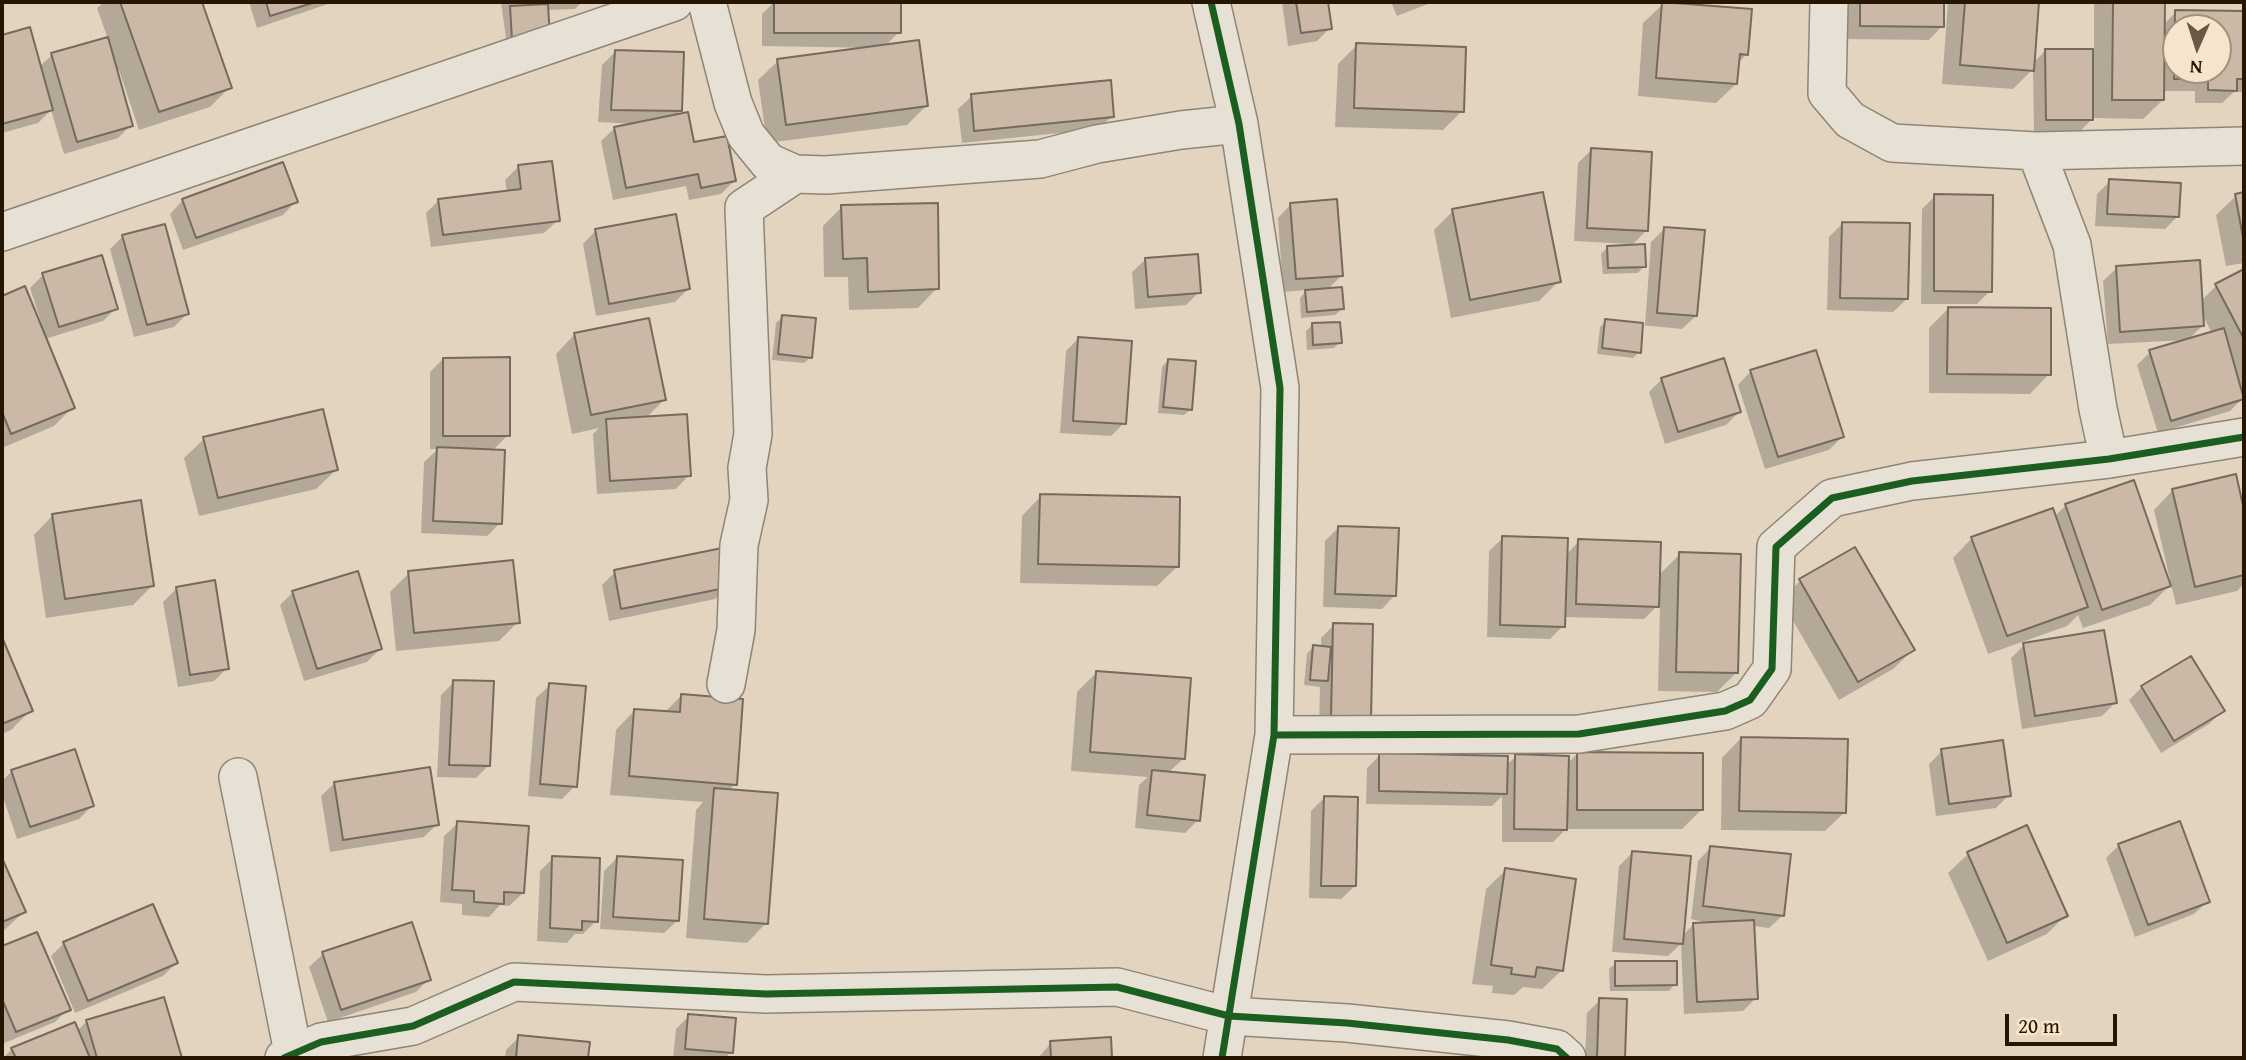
<!DOCTYPE html>
<style>
body{margin:0}
#map{position:relative;width:2246px;height:1060px;overflow:hidden;background:#e2d4bf;font-family:"Gentium Book Plus",serif}
canvas{display:block}
.frame{position:absolute;inset:0;border:4px solid #261501;pointer-events:none}
.north{position:absolute;left:2162px;top:14px;width:70px;height:70px;box-sizing:border-box;background:#f5e5cc;border:2px solid #a2927b;border-radius:50%;rotate:183deg;font-size:19px;font-weight:700;line-height:28px;text-align:center;color:#261501}
.north::after{content:'';display:block;margin:auto;width:24px;height:32px;background:#685844;clip-path:polygon(50% 0,100% 100%,50% 72%,0 100%)}
.scale{position:absolute;left:2005px;top:1014px;width:112px;height:32px;box-sizing:border-box;border:4px solid #261501;border-top:0;padding-left:9px;font-size:21px;line-height:24px;white-space:nowrap;color:#261501;-webkit-text-stroke:5px #f5e5cc;paint-order:stroke}
</style>
<div id="map">
<canvas width="2246" height="1060"></canvas>
<div class="frame"></div>
<div class="north">N</div>
<div class="scale">20 m</div>
</div>
<script>
const ctx = document.querySelector('canvas').getContext('2d');
ctx.lineJoin = 'round';
function paint(path, color) {
  ctx.fillStyle = color;
  ctx.fill(path, 'evenodd');
}
function poly(rows) {
  const path = new Path2D();
  for (const r of rows) {
    path.moveTo(r[0], r[1]);
    for (let i = 2; i < r.length; i += 2) path.lineTo(r[i], r[i + 1]);
  }
  return path;
}
function stroke(path, color, width, dash) {
  ctx.strokeStyle = color;
  ctx.lineWidth = width;
  ctx.lineCap = dash ? 'butt' : 'round';
  ctx.setLineDash(dash || []);
  ctx.stroke(path);
}
paint(poly([
 [104,2,200,2,230,87,210,107,139,130,119,70,116,71,131,125,118,138,64,154,51,110,38,123,2,133,2,37,29,30,39,67,52,55,108,39,97,8],
 [249,2,334,2,257,28],
 [501,2,582,2,575,9,547,10,507,46],
 [774,2,899,2,899,32,885,46,926,106,907,125,767,143,758,80,778,61,874,48,762,46,762,14],
 [1282,2,1326,2,1330,28,1317,41,1288,46],
 [1391,2,1433,2,1397,16],
 [1848,2,1942,2,1942,26,1929,40,1848,39],
 [1948,2,2037,2,2032,64,2046,50,2094,50,2094,2,2164,2,2163,25,2176,12,2244,13,2244,92,2234,92,2222,103,2195,103,2195,91,2163,91,2163,100,2143,119,2093,118,2079,132,2034,132,2033,69,2013,89,1942,84],
 [2176,28,2218,28,2218,70,2176,70],
 [1663,4,1747,54,1737,64,1736,84,1716,103,1638,96,1643,23],
 [1357,45,1462,111,1443,130,1335,127,1338,64],
 [615,52,681,110,674,117,693,144,734,181,721,194,689,200,686,186,613,200,601,141,615,128,635,124,598,122,602,65],
 [972,96,1112,116,1099,129,962,143,958,109],
 [1591,150,1646,231,1631,246,1644,266,1638,273,1603,274,1601,254,1608,247,1629,246,1629,244,1574,241,1578,163],
 [518,167,558,220,544,233,431,247,426,213,439,200,507,192,505,180],
 [2110,181,2178,216,2165,229,2095,226,2097,194],
 [2244,194,2244,263,2226,266,2216,215,2236,196],
 [1935,196,1990,291,1977,304,1921,304,1922,209],
 [183,200,296,201,283,215,183,250,170,214],
 [1291,204,1342,275,1327,290,1342,309,1335,315,1301,318,1300,298,1307,290,1283,292,1278,218],
 [842,207,937,288,918,308,849,310,848,277,824,277,823,226],
 [1453,211,1559,281,1539,301,1451,318,1434,230],
 [1843,223,1907,299,1893,312,1827,310,1829,237],
 [1665,228,1696,316,1682,329,1641,325,1639,352,1633,358,1597,354,1600,327,1606,321,1645,325,1651,242],
 [596,230,688,289,675,302,596,316,583,244],
 [123,236,187,314,174,327,134,337,110,249],
 [1146,259,1199,292,1186,305,1135,309,1132,272],
 [2117,268,2201,301,2216,286,2244,271,2244,397,2230,411,2158,433,2137,365,2150,352,2212,333,2202,314,2202,326,2188,340,2108,344,2103,281],
 [43,275,116,308,103,321,45,339,73,407,54,426,2,448,2,298,24,289,38,322,41,322,30,288],
 [1948,309,2049,374,2030,394,1929,393,1929,328],
 [782,317,811,357,804,363,772,360,776,323],
 [1312,325,1340,342,1334,348,1307,350,1306,331],
 [575,334,664,400,646,418,689,475,676,489,597,494,593,434,599,428,572,434,556,354],
 [1079,338,1124,423,1111,436,1060,433,1066,351],
 [443,359,508,435,492,451,500,523,487,536,421,533,424,462,438,449,430,449,430,372],
 [1168,360,1191,409,1184,415,1158,413,1162,367],
 [1751,371,1842,437,1829,450,1765,469,1738,385],
 [1662,379,1739,412,1726,425,1665,444,1649,392],
 [204,439,336,470,316,489,199,516,184,458],
 [2234,476,2244,518,2244,584,2237,591,2176,605,2171,584,2150,605,2083,628,2078,615,2067,626,1988,654,1953,558,1972,538,2054,517,2066,505,2168,581,2170,580,2154,510,2173,490],
 [1041,496,1177,567,1157,586,1020,583,1022,516],
 [53,515,153,585,133,605,46,618,34,535],
 [1338,528,1395,595,1382,609,1323,607,1325,541],
 [1503,538,1566,555,1579,541,1658,576,1680,554,1736,673,1717,692,1658,691,1660,603,1644,619,1564,617,1563,626,1550,639,1487,637,1489,551],
 [615,572,728,586,715,599,609,621,602,585],
 [409,573,518,622,499,641,396,651,390,592],
 [1800,581,1913,650,1893,669,1839,700,1781,600],
 [176,589,227,668,214,681,178,687,163,602],
 [293,592,380,649,367,662,304,681,280,605],
 [1334,625,1370,717,1319,730,1320,687,1304,685,1307,654,1313,647,1321,648,1321,638],
 [2,641,30,711,11,730,2,734],
 [2024,645,2115,703,2102,716,2022,729,2011,658],
 [1096,673,1183,759,1168,773,1198,820,1185,833,1135,828,1139,785,1148,777,1071,771,1077,692],
 [454,682,489,765,476,778,437,777,441,695],
 [550,685,575,786,562,799,528,796,536,698],
 [2142,687,2222,711,2209,724,2161,753,2129,700],
 [681,696,735,784,728,791,766,923,747,943,686,938,696,810,703,802,610,795,616,730,635,710,664,713],
 [1741,738,1845,812,1825,831,1721,830,1722,758],
 [1942,751,2009,795,1996,808,1936,816,1929,764],
 [1577,754,1701,810,1682,829,1566,829,1553,842,1502,842,1502,796,1492,806,1366,804,1367,768,1380,755,1506,766,1516,756,1567,764],
 [12,771,92,806,79,819,17,839,2,794,2,781],
 [335,783,437,824,424,837,330,852,321,796],
 [1324,798,1355,886,1341,899,1309,898,1311,811],
 [458,823,523,893,509,906,500,905,489,917,462,915,462,904,440,902,444,836],
 [2026,828,2066,915,2047,934,1988,961,1948,873,1968,854],
 [2119,845,2208,901,2194,914,2135,937,2106,858],
 [1711,847,1783,915,1769,928,1753,926,1756,998,1743,1011,1684,1014,1681,944,1668,956,1612,952,1619,866,1632,853,1682,936,1694,924,1712,924,1691,919,1698,861],
 [553,858,596,921,583,934,575,934,567,943,537,941,540,871],
 [617,858,678,920,664,933,600,929,604,871],
 [2,863,24,912,2,932],
 [1506,870,1562,970,1542,989,1523,987,1514,995,1492,993,1493,986,1472,984,1486,889],
 [36,934,68,1009,55,1022,2,1044,2,948],
 [64,943,176,963,163,976,75,1013,51,956],
 [323,954,429,979,416,992,328,1022,309,967],
 [1616,963,1675,984,1669,991,1610,991,1609,969],
 [163,999,181,1058,3,1058,12,1049,77,1031,86,1022],
 [1600,1000,1624,1057,1623,1058,1585,1058,1587,1013],
 [689,1016,731,1052,725,1058,673,1058,676,1029],
 [519,1037,588,1044,587,1058,505,1058,506,1050],
 [1109,1039,1111,1058,1038,1058,1051,1043]
]), '#0003');
const building = poly([
 [120,2,202,2,232,88,159,112,120,2],
 [266,2,316,2,270,16,266,2],
 [774,2,901,2,901,33,774,33,774,2],
 [1296,2,1328,2,1332,29,1301,33,1296,2],
 [1662,2,1752,9,1748,55,1740,54,1737,84,1656,78,1662,2],
 [1860,2,1944,2,1944,27,1860,26,1860,2],
 [1965,2,2039,2,2034,71,1960,65,1965,2],
 [2113,2,2165,2,2164,100,2112,100,2113,2],
 [548,4,550,38,512,40,510,6,548,4],
 [2175,10,2244,11,2244,79,2237,79,2237,91,2208,90,2208,79,2174,79,2175,10],
 [2176,28,2218,28,2218,70,2176,70,2176,28],
 [30,27,53,110,2,124,2,35,30,27],
 [108,37,133,126,77,142,51,53,108,37],
 [919,40,928,106,786,125,777,59,919,40],
 [1356,43,1466,47,1464,112,1354,108,1356,43],
 [2045,49,2093,49,2093,120,2046,120,2045,49],
 [615,50,684,52,682,111,611,110,615,50],
 [1111,80,1114,117,974,131,971,94,1111,80],
 [688,112,694,142,727,136,736,181,701,188,698,174,626,188,614,127,688,112],
 [1591,148,1652,152,1648,231,1587,228,1591,148],
 [552,161,560,221,443,235,438,199,521,189,518,165,552,161],
 [283,162,298,202,196,238,182,199,283,162],
 [2109,179,2181,183,2179,217,2107,214,2109,179],
 [1543,192,1561,282,1470,300,1452,209,1543,192],
 [2244,192,2244,243,2235,194,2244,192],
 [1934,194,1993,195,1992,292,1934,291,1934,194],
 [1337,199,1343,276,1296,279,1290,203,1337,199],
 [938,203,939,289,868,292,867,258,843,259,841,205,938,203],
 [676,214,690,289,609,304,595,229,676,214],
 [1842,222,1910,223,1908,299,1840,298,1842,222],
 [165,224,189,314,147,325,122,235,165,224],
 [1664,227,1705,230,1697,316,1657,313,1664,227],
 [1645,244,1646,267,1608,268,1607,246,1645,244],
 [1198,254,1201,293,1148,297,1145,258,1198,254],
 [102,255,118,309,59,327,42,273,102,255],
 [2200,260,2204,326,2120,332,2116,266,2200,260],
 [2244,269,2244,339,2215,284,2244,269],
 [25,286,75,408,11,434,2,412,2,296,25,286],
 [1342,287,1344,309,1307,312,1305,290,1342,287],
 [1948,307,2051,308,2051,375,1947,374,1948,307],
 [782,315,816,318,812,358,778,354,782,315],
 [649,318,666,400,591,415,574,333,649,318],
 [1605,319,1643,323,1641,353,1602,348,1605,319],
 [1340,322,1342,343,1313,345,1312,323,1340,322],
 [2224,328,2244,399,2171,421,2149,350,2224,328],
 [1078,337,1132,341,1126,424,1073,421,1078,337],
 [1816,350,1844,437,1778,457,1750,370,1816,350],
 [510,357,510,436,443,436,443,358,510,357],
 [1724,358,1741,412,1678,432,1661,378,1724,358],
 [1168,359,1196,361,1192,410,1163,407,1168,359],
 [323,409,338,470,218,498,203,437,323,409],
 [687,414,691,476,610,481,606,419,687,414],
 [437,447,505,450,502,524,433,521,437,447],
 [2236,474,2244,510,2244,575,2195,587,2172,489,2236,474],
 [2134,480,2171,586,2102,610,2065,504,2134,480],
 [1040,494,1180,497,1179,567,1038,564,1040,494],
 [141,500,154,586,65,599,52,514,141,500],
 [2053,508,2088,607,2007,636,1971,537,2053,508],
 [1338,526,1399,528,1396,596,1335,594,1338,526],
 [1502,536,1568,538,1565,627,1500,625,1502,536],
 [1578,539,1661,542,1659,607,1576,604,1578,539],
 [1855,547,1915,650,1858,682,1799,579,1855,547],
 [722,548,730,587,621,609,614,570,722,548],
 [1679,552,1741,554,1738,673,1676,672,1679,552],
 [513,560,520,623,414,633,408,571,513,560],
 [358,571,382,649,317,669,292,591,358,571],
 [215,580,229,669,190,675,176,587,215,580],
 [1333,623,1373,624,1371,718,1331,717,1333,623],
 [2104,630,2117,703,2035,716,2023,643,2104,630],
 [2,637,33,711,2,724,2,637],
 [1313,645,1331,647,1328,681,1310,680,1313,645],
 [2191,656,2225,711,2174,741,2141,686,2191,656],
 [1096,671,1191,678,1185,759,1090,752,1096,671],
 [453,680,494,681,490,766,449,765,453,680],
 [549,683,586,686,577,787,540,784,549,683],
 [681,694,743,699,737,785,629,776,634,709,680,712,681,694],
 [1741,737,1848,739,1846,813,1739,811,1741,737],
 [2003,740,2011,796,1949,804,1941,749,2003,740],
 [75,749,94,806,30,827,11,770,75,749],
 [1577,752,1703,753,1703,810,1577,810,1577,752],
 [1379,753,1508,756,1507,794,1379,791,1379,753],
 [1515,754,1569,756,1567,830,1514,829,1515,754],
 [430,767,439,825,343,840,334,782,430,767],
 [1152,770,1205,775,1200,821,1147,815,1152,770],
 [714,788,778,793,768,924,704,919,714,788],
 [1324,796,1358,797,1356,886,1321,886,1324,796],
 [457,821,529,826,524,893,504,892,504,904,474,902,474,891,452,890,457,821],
 [2180,821,2210,902,2148,925,2118,844,2180,821],
 [2027,825,2068,916,2007,943,1967,852,2027,825],
 [1710,846,1791,854,1784,916,1703,906,1710,846],
 [1632,851,1691,856,1683,944,1624,939,1632,851],
 [552,856,600,858,598,922,582,921,582,930,550,928,552,856],
 [617,856,683,860,679,921,613,917,617,856],
 [2,858,26,912,2,922,2,858],
 [1505,868,1576,879,1563,971,1537,967,1535,977,1511,974,1512,968,1491,965,1505,868],
 [153,904,178,963,88,1001,63,942,153,904],
 [1754,920,1758,999,1697,1002,1693,923,1754,920],
 [412,922,431,980,341,1010,322,952,412,922],
 [37,932,71,1010,16,1032,2,999,2,946,37,932],
 [1615,961,1677,961,1677,985,1615,986,1615,961],
 [164,997,182,1058,97,1058,86,1020,164,997],
 [1599,998,1627,999,1625,1058,1597,1057,1599,998],
 [688,1014,736,1018,733,1053,685,1049,688,1014],
 [75,1022,90,1058,16,1058,11,1048,75,1022],
 [518,1035,590,1042,588,1058,516,1058,518,1035],
 [1111,1037,1112,1058,1051,1058,1050,1041,1111,1037]
]);
paint(building, '#cbb8a7');
stroke(building, '#746a5d', 2);
const street = poly([
 [707,2,733,103,746,135,768,162,795,174,826,175,1040,159,1097,144,1181,130,1239,124],
 [1211,2,1239,124,1280,388,1274,735,1222,1058],
 [1829,2,1827,93,1850,120,1892,143,2036,151,2244,146],
 [2036,151,2072,245,2098,409,2109,459],
 [2,232,674,2],
 [726,684,736,630,739,545,749,500,747,468,753,434,744,208,795,174],
 [1274,735,1579,734,1725,711,1750,700,1772,669,1776,547,1832,498,1912,481,2109,459,2244,437],
 [238,777,293,1052],
 [284,1058,321,1042,413,1026,514,982,766,994,1117,987,1229,1016,1347,1023,1508,1040,1557,1049,1567,1058]
]);
stroke(street, '#8e8576', 40);
stroke(street, '#e7e0d5', 37);
stroke(poly([
 [1211,2,1239,124,1280,388,1274,735,1222,1058],
 [1274,735,1579,734,1725,711,1750,700,1772,669,1776,547,1832,498,1912,481,2109,459,2244,437],
 [284,1058,321,1042,413,1026,514,982,766,994,1117,987,1229,1016,1347,1023,1508,1040,1557,1049,1567,1058]
]), '#1b5e20', 7);
</script>
